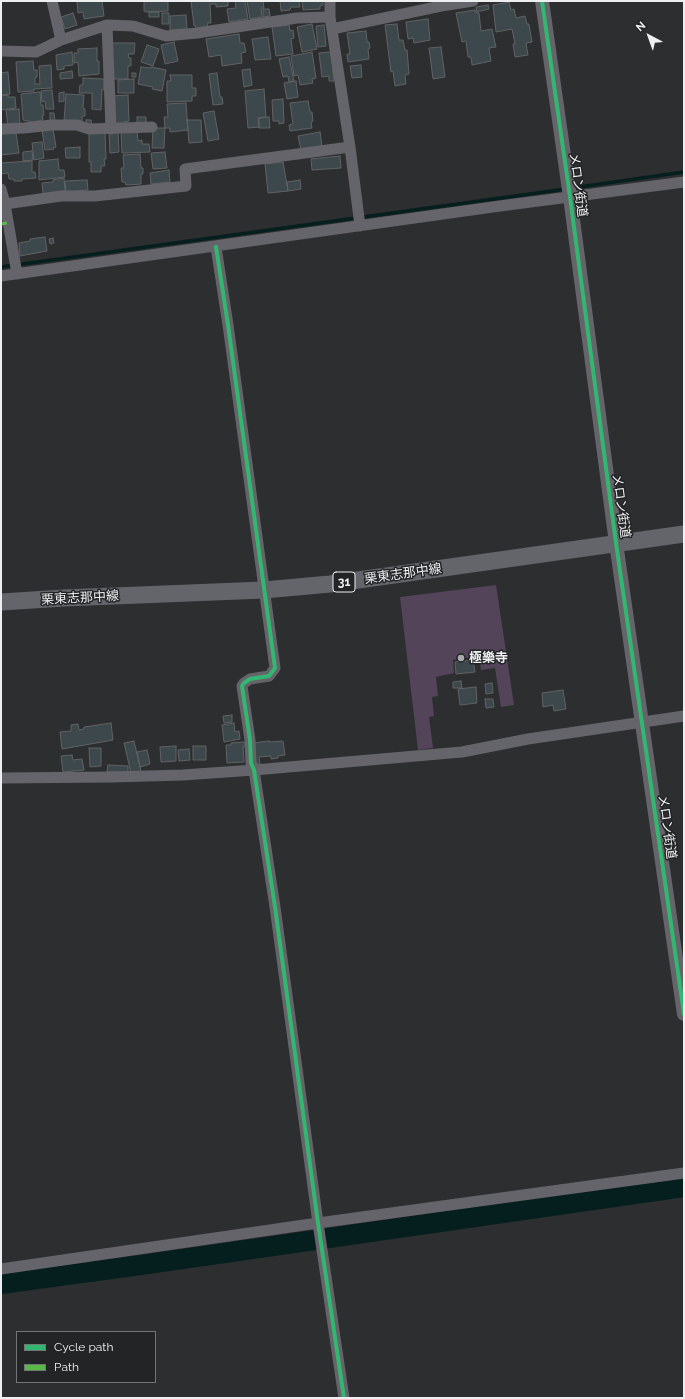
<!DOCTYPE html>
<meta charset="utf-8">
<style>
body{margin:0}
#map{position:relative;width:685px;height:1399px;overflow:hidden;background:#2d2e2f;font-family:Raleway,sans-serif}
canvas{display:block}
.frame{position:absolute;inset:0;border:2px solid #eeeff1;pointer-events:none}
.legend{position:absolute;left:16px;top:1331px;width:140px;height:52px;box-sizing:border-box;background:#232426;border:1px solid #747577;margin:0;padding:5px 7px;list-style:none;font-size:12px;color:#eeeff1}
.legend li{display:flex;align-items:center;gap:8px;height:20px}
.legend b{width:20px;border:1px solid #747577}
.north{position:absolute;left:629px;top:16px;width:40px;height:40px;-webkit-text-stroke:3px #232426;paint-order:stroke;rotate:319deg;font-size:11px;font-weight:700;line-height:16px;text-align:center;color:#eeeff1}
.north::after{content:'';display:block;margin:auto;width:14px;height:18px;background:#eeeff1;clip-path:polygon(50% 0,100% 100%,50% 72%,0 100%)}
</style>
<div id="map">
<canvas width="685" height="1399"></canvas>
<div class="frame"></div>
<ul class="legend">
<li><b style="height:5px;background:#33b770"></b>Cycle path</li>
<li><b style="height:5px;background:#58b947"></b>Path</li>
</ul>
<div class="north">N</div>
</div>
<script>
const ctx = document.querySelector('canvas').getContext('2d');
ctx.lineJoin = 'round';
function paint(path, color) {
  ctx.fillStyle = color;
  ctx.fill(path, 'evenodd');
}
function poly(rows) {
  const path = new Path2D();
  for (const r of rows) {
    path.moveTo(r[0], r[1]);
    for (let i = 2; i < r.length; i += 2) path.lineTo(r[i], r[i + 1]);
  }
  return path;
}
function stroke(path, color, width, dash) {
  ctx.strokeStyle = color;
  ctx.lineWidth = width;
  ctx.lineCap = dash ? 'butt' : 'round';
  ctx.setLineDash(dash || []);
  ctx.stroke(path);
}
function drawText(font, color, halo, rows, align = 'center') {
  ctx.font = font + ' Raleway,"Noto Sans JP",sans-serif';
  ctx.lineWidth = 3;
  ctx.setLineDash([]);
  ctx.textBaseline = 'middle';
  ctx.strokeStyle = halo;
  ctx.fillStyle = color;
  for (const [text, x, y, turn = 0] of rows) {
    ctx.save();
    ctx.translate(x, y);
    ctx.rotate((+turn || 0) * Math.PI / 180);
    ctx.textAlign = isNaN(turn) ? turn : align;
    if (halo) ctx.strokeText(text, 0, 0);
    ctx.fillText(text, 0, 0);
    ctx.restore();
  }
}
paint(poly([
 [496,585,514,705,501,707,495,668,481,670,479,656,453,660,454,673,436,677,438,696,432,697,434,716,429,717,433,748,418,750,400,597]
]), '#53445a');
stroke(poly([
 [572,188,684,172],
 [1,267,566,189]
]), '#041f1d', 3.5);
stroke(poly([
 [1,1284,148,1264,684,1187]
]), '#041f1d', 20);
const building = poly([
 [77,1,102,1,104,16,84,19,83,12,78,13,77,1],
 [149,1,168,1,168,11,146,12,144,11,144,2,149,1],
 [191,1,234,1,228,2,228,6,216,7,216,4,210,4,211,23,207,23,208,27,196,28,195,25,194,26,191,1],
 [235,1,245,1,248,19,229,22,227,9,236,8,235,1],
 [247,1,263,1,264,8,261,8,262,17,250,19,247,1],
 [280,1,299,1,300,7,291,7,290,10,281,11,280,1],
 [302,1,323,1,323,5,320,6,320,9,303,10,302,1],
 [509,2,511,10,514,9,516,18,525,16,527,24,529,24,532,42,526,43,528,55,515,57,513,44,515,44,512,29,496,32,493,5,509,2],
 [488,5,489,9,477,12,476,7,488,5],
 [263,9,269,9,270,16,263,17,263,9],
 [475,10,476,13,479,13,481,31,492,29,496,47,489,48,491,61,472,65,471,57,468,57,466,41,462,42,456,13,475,10],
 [149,12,159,12,159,17,149,17,149,12],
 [73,13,77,25,65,29,61,17,73,13],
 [162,13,169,13,169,24,162,24,162,13],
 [186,15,187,29,170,30,170,16,186,15],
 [428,19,430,40,414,43,413,38,408,39,406,22,428,19],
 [312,24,317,49,302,52,297,27,312,24],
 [397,24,399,40,403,40,405,50,407,50,409,74,405,75,406,84,395,86,393,71,391,72,385,25,397,24],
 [289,25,290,31,293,30,294,38,291,39,293,54,276,56,272,27,289,25],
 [324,25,326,46,318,47,316,26,324,25],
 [366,31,367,42,369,42,370,48,368,49,369,59,348,62,347,54,350,54,347,33,366,31],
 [239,34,240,43,244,43,246,52,241,53,242,63,222,66,221,55,209,57,206,39,239,34],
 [268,37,271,59,255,60,252,39,268,37],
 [174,42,178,61,165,64,161,45,174,42],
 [110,43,135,43,134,54,128,54,129,58,131,58,131,66,128,66,128,79,111,79,110,43],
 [147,45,159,49,153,66,141,62,147,45],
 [441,47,445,77,433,79,429,48,441,47],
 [97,48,97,61,99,61,99,74,79,76,78,62,74,63,74,53,78,53,78,49,97,48],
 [72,52,73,65,64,66,64,69,57,70,56,55,72,52],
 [312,52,316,78,312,79,313,83,300,85,298,75,294,76,291,56,312,52],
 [331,52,334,81,329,81,329,76,322,77,319,53,331,52],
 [289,57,294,81,289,82,288,76,283,77,279,59,289,57],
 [33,61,34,70,37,70,37,77,35,78,35,84,40,84,39,66,51,65,52,88,34,89,34,91,18,92,16,62,33,61],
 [361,65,362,77,352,78,350,66,361,65],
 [141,67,151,68,151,67,166,70,162,91,152,89,153,87,138,84,141,67],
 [250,69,252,85,244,87,242,70,250,69],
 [72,71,73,78,60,79,60,73,72,71],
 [8,72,10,94,1,95,1,73,8,72],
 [132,73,136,73,136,77,132,77,132,73],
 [217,73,220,97,222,97,223,104,213,105,209,74,217,73],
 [170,75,192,75,192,88,196,88,196,96,192,96,192,101,167,102,167,81,171,81,170,75],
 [83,78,104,79,104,90,102,89,101,110,92,109,92,93,79,93,80,85,83,85,83,78],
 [134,79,134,93,118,93,118,80,134,79],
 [296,81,298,97,287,99,284,83,296,81],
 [264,89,266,117,258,118,259,127,248,128,245,91,264,89],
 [52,90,54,109,46,109,45,101,42,102,41,91,52,90],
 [40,92,41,105,43,105,44,115,42,116,43,120,33,122,23,120,21,94,40,92],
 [64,92,64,101,59,102,59,93,64,92],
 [66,94,84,95,83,108,85,109,85,116,82,116,82,122,64,121,66,94],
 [8,95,8,97,15,97,16,108,1,110,1,96,8,95],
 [128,95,129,121,124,122,124,124,112,125,112,96,128,95],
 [283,99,284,123,279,124,279,121,273,121,272,100,283,99],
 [308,101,310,112,312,112,313,121,311,122,312,128,290,131,289,125,293,124,290,103,308,101],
 [186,103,188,130,170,132,170,128,165,128,164,117,168,117,167,104,186,103],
 [19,109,20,126,8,127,6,110,19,109],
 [214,111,219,139,208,141,203,113,214,111],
 [50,113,54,113,55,121,50,121,50,113],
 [137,117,146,117,146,126,137,126,137,117],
 [269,117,270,128,259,128,259,118,269,117],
 [86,120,91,120,92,126,87,127,86,120],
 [187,120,201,120,202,142,189,143,187,120],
 [53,128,56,147,53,148,54,149,45,150,42,130,53,128],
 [153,128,165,128,164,148,152,148,153,128],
 [137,131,138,141,142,140,142,144,149,144,150,152,122,153,121,132,137,131],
 [89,132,105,132,106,159,104,159,105,166,101,166,101,172,91,172,91,162,89,162,89,132],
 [109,132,118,132,119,152,110,153,109,132],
 [320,132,322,146,301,150,298,136,320,132],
 [16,133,19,153,1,155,1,134,16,133],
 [42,142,44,158,34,160,32,143,42,142],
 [80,147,80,158,66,158,65,148,80,147],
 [32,151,33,160,23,161,23,152,32,151],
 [165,152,167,168,153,169,151,153,165,152],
 [140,154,141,168,143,168,143,174,141,174,141,184,126,185,125,182,122,182,121,168,124,168,123,155,140,154],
 [340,156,341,168,312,170,311,159,340,156],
 [58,159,59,170,64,170,65,177,39,180,39,161,58,159],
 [32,161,32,172,35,172,36,178,22,179,22,181,14,181,14,179,9,179,8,173,1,174,1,163,32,161],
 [283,162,288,191,268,193,265,164,283,162],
 [169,170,170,182,151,184,150,173,169,170],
 [64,178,65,191,43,194,42,183,53,182,53,180,64,178],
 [87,180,88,190,66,192,65,181,87,180],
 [300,180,301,189,288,191,287,182,300,180],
 [45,237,47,251,20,256,19,243,30,241,30,239,45,237],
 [53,238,54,243,50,244,49,239,53,238],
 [473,660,475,672,456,674,455,662,473,660],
 [461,681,462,688,453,688,453,682,461,681],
 [492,683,493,693,486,694,485,684,492,683],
 [476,687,477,703,460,705,458,689,476,687],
 [563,690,566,709,554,711,553,705,543,707,542,693,563,690],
 [485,699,493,699,494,707,486,708,485,699],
 [232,715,232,722,224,723,223,716,232,715],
 [111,723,113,740,62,749,60,732,71,731,71,725,78,724,79,730,84,729,84,727,111,723],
 [234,723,235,732,239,731,240,739,224,742,222,725,234,723],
 [134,741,141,771,131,773,124,743,134,741],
 [269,741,269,742,283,741,285,755,278,756,278,758,271,759,271,756,259,757,260,764,255,764,253,743,269,741],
 [245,742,245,747,243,747,244,762,227,763,226,745,231,745,231,743,245,742],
 [176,746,176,761,161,762,160,747,176,746],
 [193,746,206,746,206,760,193,760,193,746],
 [89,748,101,748,101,766,90,767,89,748],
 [189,749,190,760,179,761,178,750,189,749],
 [147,750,150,764,140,767,137,752,147,750],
 [72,755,73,760,82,759,84,770,63,772,61,756,72,755],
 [108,765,128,766,128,772,107,772,108,765]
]);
paint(building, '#3d484c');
stroke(building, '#616263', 1);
stroke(poly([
 [52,1,61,40],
 [330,1,330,17,350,147,360,226],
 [107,25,111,129],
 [332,29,441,6,473,1],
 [1,51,36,52,61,40,107,25,133,26,166,36,197,33,297,18,330,17],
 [1,129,24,128,52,125,77,125,89,129,152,127],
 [1,189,5,204,17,274],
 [5,204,61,196,95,196,186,186,185,169,350,147],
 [216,247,228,325,275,668,269,676,250,679,244,683,242,686,250,740,251,763,254,770,275,907,318,1223,344,1398],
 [1,276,500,206,684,182],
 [1,778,112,777,183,775,254,770,462,752,528,739,684,716],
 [1,1269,318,1223,684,1173]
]), '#64646a', 11);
stroke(poly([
 [542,1,570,197,616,543,684,1014]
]), '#64646a', 14);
stroke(poly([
 [1,602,64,598,264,590,330,584,684,534]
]), '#64656a', 17);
stroke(poly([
 [1,224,7,223]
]), '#58b947', 3, [6, 3]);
stroke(poly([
 [542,1,570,197,616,543,684,1014],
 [216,247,228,325,275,668,269,676,250,679,244,683,242,686,250,740,251,763,254,770,275,907,318,1223,344,1398]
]), '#33b770', 4);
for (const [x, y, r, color] of [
 [461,658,4,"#aaabad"]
]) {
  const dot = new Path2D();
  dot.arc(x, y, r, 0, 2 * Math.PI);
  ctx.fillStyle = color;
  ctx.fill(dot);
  stroke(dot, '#232426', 1.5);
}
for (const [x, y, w] of [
 [344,582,22]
]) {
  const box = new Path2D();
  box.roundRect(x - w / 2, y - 10, w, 20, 3);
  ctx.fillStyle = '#232426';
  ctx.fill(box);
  stroke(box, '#eeeff1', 1);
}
drawText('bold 12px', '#eeeff1', null, [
 ["31",344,582]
]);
drawText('13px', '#eeeff1', '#232426', [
 ["メロン街道",578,185,82],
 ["メロン街道",621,506,82],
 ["栗東志那中線",403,574,-8],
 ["栗東志那中線",80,598,-3],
 ["メロン街道",667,827,82]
]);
drawText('bold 13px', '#eeeff1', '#232426', [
 ["極樂寺",469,658]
], 'left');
</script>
